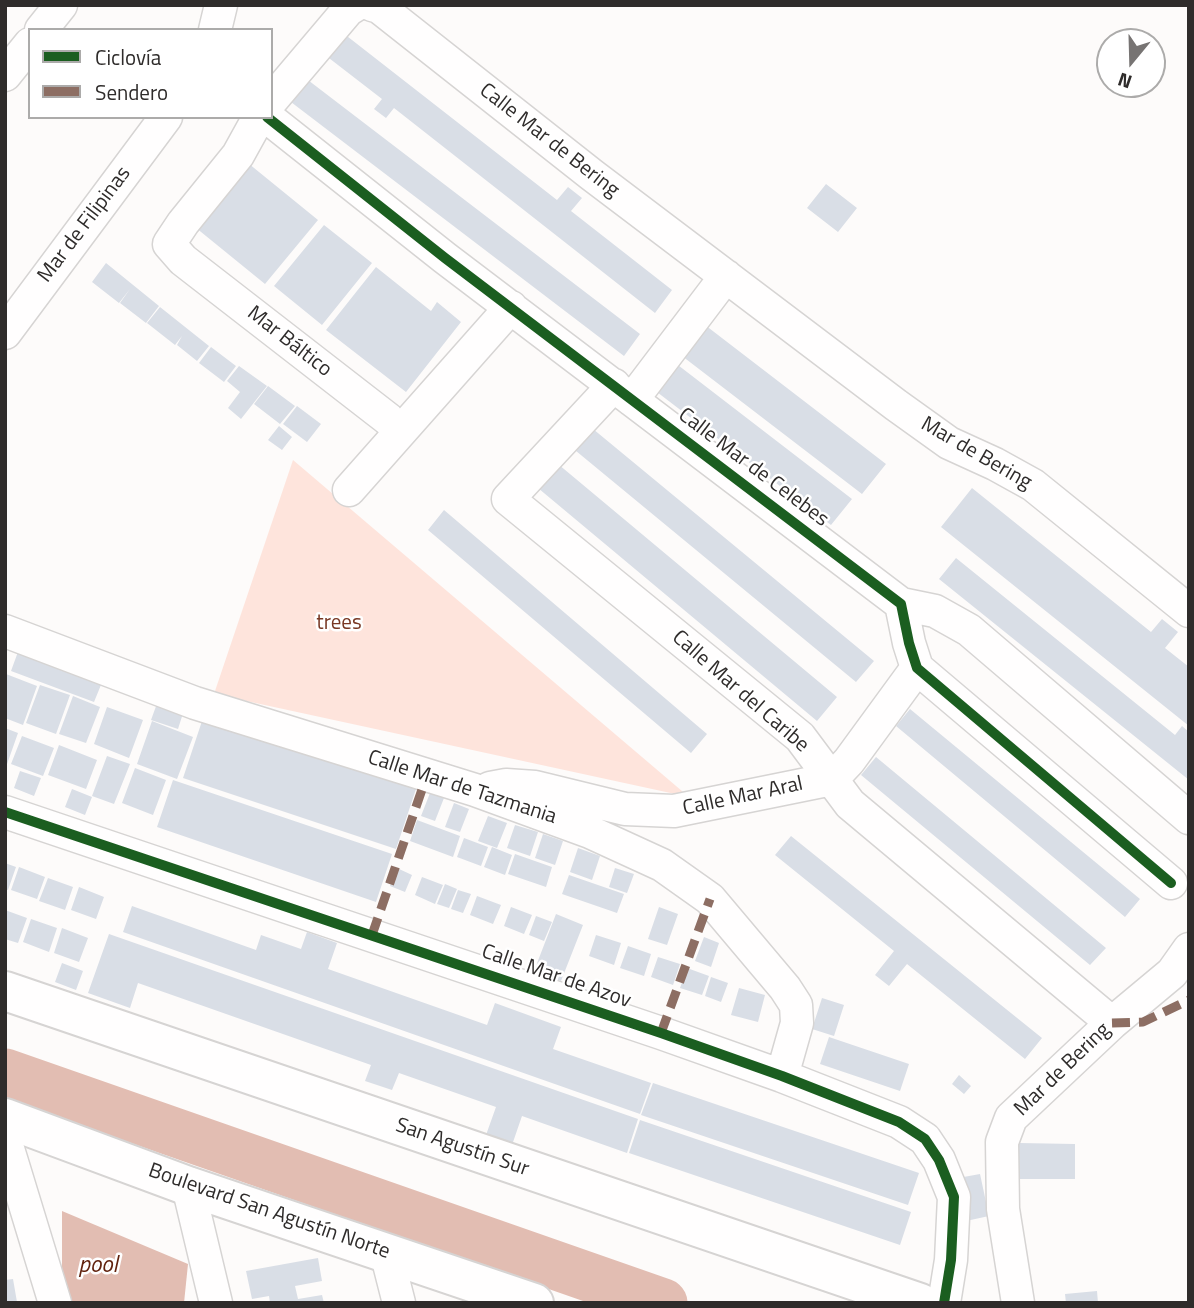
<!DOCTYPE html>
<meta charset="utf-8">
<style>
body{margin:0}
#map{position:relative;width:1194px;height:1308px;overflow:hidden;background:#fdfbfa;font-family:"Titillium Web",sans-serif}
canvas{display:block}
.frame{position:absolute;inset:0;border:7px solid #2f2c2b;pointer-events:none}
.legend{position:absolute;left:28px;top:28px;width:245px;height:91px;box-sizing:border-box;background:#fff;border:2px solid #acabaa;margin:0;padding:9px 12px;list-style:none;font-size:21px;color:#2f2c2b}
.legend li{display:flex;align-items:center;gap:14px;height:35px}
.legend b{width:35px;border:2px solid #acabaa}
.north{position:absolute;left:1096px;top:28px;width:70px;height:70px;box-sizing:border-box;background:#fff;border:2px solid #acabaa;border-radius:50%;rotate:199deg;font-size:19px;font-weight:700;line-height:28px;text-align:center;color:#2f2c2b}
.north::after{content:'';display:block;margin:auto;width:24px;height:32px;background:#777473;clip-path:polygon(50% 0,100% 100%,50% 72%,0 100%)}
</style>
<div id="map">
<canvas width="1194" height="1308"></canvas>
<div class="frame"></div>
<ul class="legend">
<li><b style="height:9px;background:#1b5e20"></b>Ciclovía</li>
<li><b style="height:9px;background:#8d6e63"></b>Sendero</li>
</ul>
<div class="north">N</div>
</div>
<script>
const ctx = document.querySelector('canvas').getContext('2d');
ctx.lineJoin = 'round';
function paint(path, color) {
  ctx.fillStyle = color;
  ctx.fill(path, 'evenodd');
}
function poly(rows) {
  const path = new Path2D();
  for (const r of rows) {
    path.moveTo(r[0], r[1]);
    for (let i = 2; i < r.length; i += 2) path.lineTo(r[i], r[i + 1]);
  }
  return path;
}
function stroke(path, color, width, dash) {
  ctx.strokeStyle = color;
  ctx.lineWidth = width;
  ctx.lineCap = dash ? 'butt' : 'round';
  ctx.setLineDash(dash || []);
  ctx.stroke(path);
}
function drawText(font, color, halo, rows, align = 'center') {
  ctx.font = font + ' "Titillium Web",sans-serif';
  ctx.lineWidth = 5;
  ctx.setLineDash([]);
  ctx.textBaseline = 'middle';
  ctx.strokeStyle = halo;
  ctx.fillStyle = color;
  for (const [text, x, y, turn = 0] of rows) {
    ctx.save();
    ctx.translate(x, y);
    ctx.rotate((+turn || 0) * Math.PI / 180);
    ctx.textAlign = isNaN(turn) ? turn : align;
    if (halo) ctx.strokeText(text, 0, 0);
    ctx.fillText(text, 0, 0);
    ctx.restore();
  }
}
paint(poly([
 [293,460,689,797,214,694]
]), '#fee4dc');
paint(poly([
 [62,1211,188,1264,184,1303,62,1303]
]), '#e2bdb2');
stroke(poly([
 [5,1073,663,1303]
]), '#e2bdb2', 49);
paint(poly([
 [343,33,557,200,568,187,582,198,571,211,672,290,655,313,394,108,386,118,374,109,382,99,325,55],
 [304,77,640,334,624,356,287,99],
 [243,159,318,220,265,284,190,223],
 [826,184,857,208,838,232,807,208],
 [324,225,372,263,322,325,274,286],
 [106,263,159,306,146,323,120,303,130,289,119,303,92,282],
 [376,267,431,311,437,302,461,322,406,392,326,330],
 [160,307,209,346,197,361,177,345,182,336,175,345,147,323],
 [705,325,886,464,862,494,682,356],
 [211,347,236,366,224,382,199,363],
 [674,362,852,499,831,525,653,389],
 [239,366,267,386,241,419,228,408,240,392,227,381],
 [268,386,295,406,280,424,254,404],
 [297,406,321,424,307,442,283,424],
 [587,424,874,661,856,682,570,446],
 [279,426,292,437,282,450,268,440],
 [552,459,837,697,817,721,532,483],
 [972,488,1151,632,1162,619,1178,632,1165,648,1189,667,1189,726,941,527],
 [444,510,707,734,691,753,428,530],
 [956,558,1175,735,1182,726,1189,732,1189,780,939,579],
 [19,649,103,680,94,702,11,671],
 [6,674,37,686,23,725,5,718],
 [40,685,70,695,56,734,26,723],
 [73,696,100,707,86,743,59,734],
 [159,698,185,707,178,729,151,720],
 [107,707,143,720,129,758,94,744],
 [910,709,1140,899,1125,917,896,726],
 [205,712,418,783,396,849,183,778],
 [152,721,193,737,177,779,137,764],
 [5,728,18,733,6,767,5,767],
 [22,736,54,748,43,776,11,764],
 [59,745,97,760,86,789,48,775],
 [107,756,130,764,114,804,92,796],
 [876,757,1106,948,1090,965,861,775],
 [135,768,166,780,153,815,122,803],
 [20,771,41,778,34,796,14,788],
 [173,780,392,854,376,902,157,827],
 [72,789,92,797,85,815,65,807],
 [430,793,444,798,435,821,421,816],
 [454,803,469,809,460,832,445,827],
 [488,816,507,823,497,848,478,841],
 [417,820,460,836,453,857,410,841],
 [515,825,538,832,530,856,507,848],
 [543,834,563,841,555,865,535,858],
 [791,836,1042,1038,1025,1059,907,964,889,986,875,975,894,951,775,855],
 [464,838,488,847,481,866,457,857],
 [492,847,512,855,505,875,484,867],
 [578,848,600,856,592,880,570,872],
 [515,854,552,867,546,887,508,874],
 [5,863,16,867,8,890,5,889],
 [19,867,45,877,37,899,11,890],
 [397,868,412,875,405,892,390,886],
 [615,868,634,874,627,893,609,887],
 [569,875,624,894,617,913,562,894],
 [422,877,443,885,435,904,415,895],
 [48,878,73,887,65,910,39,901],
 [445,884,457,889,449,908,437,904],
 [79,887,104,897,96,919,71,910],
 [458,890,471,894,463,913,451,909],
 [477,896,501,905,493,924,470,915],
 [132,906,256,950,261,935,301,949,307,932,337,943,328,969,487,1025,495,1003,561,1027,553,1049,651,1083,640,1114,123,932],
 [511,907,532,915,524,934,504,926],
 [659,907,678,914,667,945,648,939],
 [5,910,27,918,18,943,5,939],
 [556,914,583,925,561,981,534,971],
 [536,916,552,922,544,941,529,935],
 [31,919,57,928,49,952,23,942],
 [62,928,88,938,79,962,54,953],
 [109,934,638,1119,627,1153,522,1116,512,1145,486,1135,496,1107,399,1073,392,1090,365,1081,371,1065,138,983,130,1008,88,993],
 [596,935,621,943,614,965,589,956],
 [704,937,719,943,711,967,695,961],
 [628,946,651,954,644,976,620,968],
 [658,957,680,964,673,985,651,977],
 [62,963,83,971,76,990,55,982],
 [687,968,709,976,702,995,680,988],
 [711,977,728,983,721,1002,705,996],
 [739,988,765,995,758,1022,731,1015],
 [822,998,844,1005,834,1036,812,1029],
 [829,1037,909,1064,900,1091,820,1064],
 [959,1075,971,1086,964,1094,952,1084],
 [653,1083,919,1173,908,1205,641,1115],
 [640,1120,911,1212,900,1245,629,1153],
 [1019,1143,1075,1144,1075,1179,1019,1179],
 [980,1174,989,1216,966,1221,958,1178],
 [318,1258,322,1281,295,1286,298,1299,322,1295,324,1303,270,1303,269,1296,252,1299,246,1271],
 [13,1279,17,1302,5,1303,5,1280],
 [1097,1291,1098,1303,1066,1303,1065,1294]
]), '#d9dee6');
const minor = poly([
 [372,5,379,7,592,175,896,405,949,443,995,464,1033,485,1189,611],
 [41,30,61,5],
 [215,30,221,5],
 [5,75,30,44],
 [271,101,348,10,356,5],
 [259,117,238,155,183,223,169,244,183,260,388,419,400,432],
 [267,117,445,258,901,604,909,643,917,668,1171,883],
 [5,333,166,117],
 [614,385,508,499,800,737,850,804,1112,1023],
 [632,400,726,276],
 [349,490,511,307],
 [901,604,935,611,969,630,1189,818],
 [5,631,195,703,475,790,590,832,662,865,710,899,785,988,796,1005,797,1023,782,1076],
 [490,788,506,785,535,787,625,809,674,811,832,779,849,761,917,668],
 [5,812,661,1033,782,1076,899,1122,925,1139,939,1160,954,1197,951,1260,944,1303],
 [5,1139,55,1303],
 [188,1186,216,1303],
 [386,1252,399,1303],
 [1018,1303,1003,1209,1002,1142,1011,1118,1112,1023,1172,973,1189,949]
]);
const major = poly([
 [5,991,920,1303],
 [5,1118,188,1186,534,1303]
]);
stroke(minor, '#d6d4d3', 35);
stroke(major, '#d6d4d3', 42);
stroke(minor, '#fffefe', 32);
stroke(major, '#fffefe', 38);
stroke(poly([
 [372,935,427,775],
 [1112,1023,1143,1022,1189,1000],
 [661,1033,710,899]
]), '#8d6e63', 9, [18, 9]);
stroke(poly([
 [267,117,445,258,901,604,909,643,917,668,1171,883],
 [5,812,661,1033,782,1076,899,1122,925,1139,939,1160,954,1197,951,1260,944,1303]
]), '#1b5e20', 10);
drawText('21px', '#2f2c2b', '#fff', [
 ["Calle Mar de Bering",549,141,38],
 ["Mar de Filipinas",85,225,-53],
 ["Mar Báltico",289,342,38],
 ["Mar de Bering",976,454,30],
 ["Calle Mar de Celebes",753,468,37],
 ["Calle Mar del Caribe",740,692,41],
 ["Calle Mar de Tazmania",462,788,18],
 ["Calle Mar Aral",743,797,-12],
 ["Calle Mar de Azov",556,977,19],
 ["Mar de Bering",1063,1070,-44],
 ["San Agustín Sur",462,1148,19],
 ["Boulevard San Agustín Norte",269,1212,19]
]);
drawText('21px', '#783723', '#fff', [
 ["trees",339,624]
]);
drawText('italic 23px', '#62230e', '#fff', [
 ["pool",98,1266]
]);
</script>
